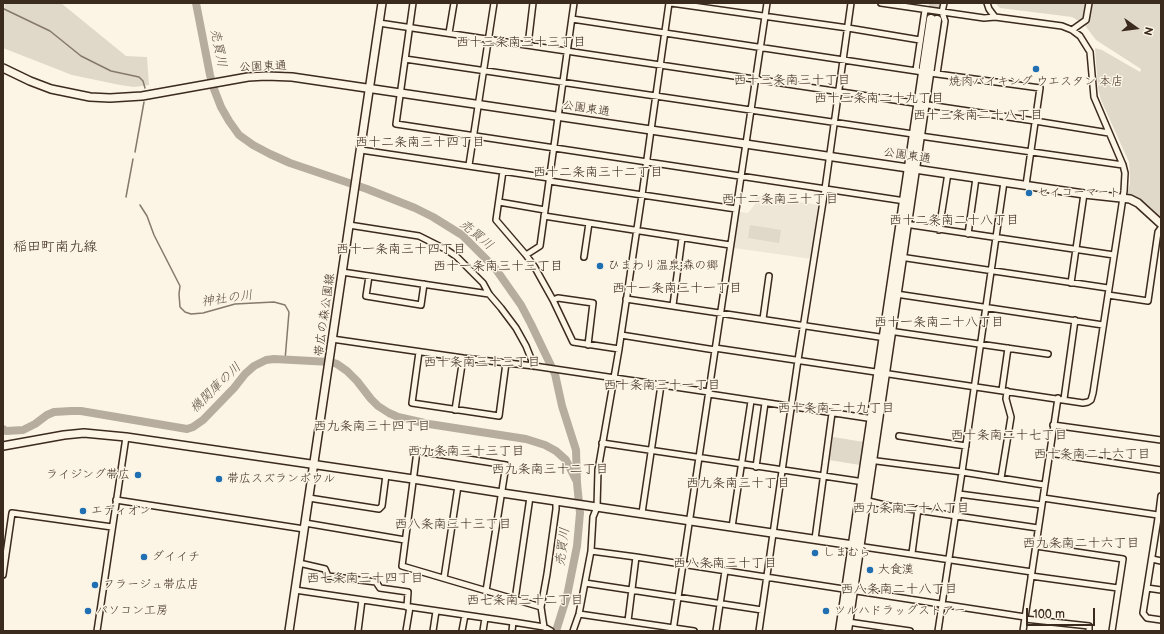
<!DOCTYPE html>
<meta charset="utf-8">
<style>
body{margin:0}
#map{position:relative;width:1164px;height:634px;overflow:hidden;background:#fcf5e5;font-family:"Balsamiq Sans",sans-serif}
canvas{display:block}
.frame{position:absolute;inset:0;border:4px solid #3b2a1e;pointer-events:none}
.north{position:absolute;left:1116px;top:8px;width:40px;height:40px;-webkit-text-stroke:3px #fcf5e5;paint-order:stroke;rotate:104deg;font-size:11px;font-weight:700;line-height:16px;text-align:center;color:#3b2a1e}
.north::after{content:'';display:block;margin:auto;width:14px;height:18px;background:#3b2a1e;clip-path:polygon(50% 0,100% 100%,50% 72%,0 100%)}
.scale{position:absolute;left:1026px;top:608px;width:69px;height:18px;box-sizing:border-box;border:2px solid #3b2a1e;border-top:0;padding-left:5px;font-size:12px;line-height:14px;white-space:nowrap;color:#3b2a1e;-webkit-text-stroke:3px #fcf5e5;paint-order:stroke}
</style>
<div id="map">
<canvas width="1164" height="634"></canvas>
<div class="frame"></div>
<div class="north">N</div>
<div class="scale">100 m</div>
</div>
<script>
const ctx = document.querySelector('canvas').getContext('2d');
ctx.lineJoin = 'round';
function paint(path, color) {
  ctx.fillStyle = color;
  ctx.fill(path, 'evenodd');
}
function poly(rows) {
  const path = new Path2D();
  for (const r of rows) {
    path.moveTo(r[0], r[1]);
    for (let i = 2; i < r.length; i += 2) path.lineTo(r[i], r[i + 1]);
  }
  return path;
}
function stroke(path, color, width, dash) {
  ctx.strokeStyle = color;
  ctx.lineWidth = width;
  ctx.lineCap = dash ? 'butt' : 'round';
  ctx.setLineDash(dash || []);
  ctx.stroke(path);
}
function drawText(font, color, halo, rows, align = 'center') {
  ctx.font = font + ' "Balsamiq Sans","Klee One",sans-serif';
  ctx.lineWidth = 3;
  ctx.setLineDash([]);
  ctx.textBaseline = 'middle';
  ctx.strokeStyle = halo;
  ctx.fillStyle = color;
  for (const [text, x, y, turn = 0] of rows) {
    ctx.save();
    ctx.translate(x, y);
    ctx.rotate((+turn || 0) * Math.PI / 180);
    ctx.textAlign = isNaN(turn) ? turn : align;
    if (halo) ctx.strokeText(text, 0, 0);
    ctx.fillText(text, 0, 0);
    ctx.restore();
  }
}
paint(poly([
 [756,196,820,205,812,259,734,248,740,212,748,213,755,204]
]), '#eee6d6');
paint(poly([
 [5,3,61,3,126,56,147,57,149,85,134,87,120,85,72,75,3,48,3,25],
 [995,3,1161,3,1161,222,1127,193,1130,184,1130,176,1129,162,1101,100,1098,88,1095,48,1102,50,1140,72,1141,69,1096,40,1084,24,1072,17,1000,8],
 [750,225,781,230,779,243,748,238],
 [833,437,864,442,860,465,829,460]
]), '#e0d8c8');
stroke(poly([
 [4,9,50,31,81,56,111,71,139,77,143,81,145,88],
 [135,152,144,102],
 [126,197,133,159],
 [140,205,147,216,154,235,180,286,179,294,180,307,185,312,191,314,203,313,235,304,274,302,285,305,289,312,285,360]
]), '#85796b', 1.5);
stroke(poly([
 [196,3,210,75,214,89,221,107,229,121,239,135,253,145,270,154,290,163,367,189,415,208,433,217,462,235,495,268,521,305,531,324,555,374,562,406,576,450,577,483,580,513,577,546,567,596,556,631],
 [3,429,6,431,23,430,35,424,47,415,54,412,71,411,81,411,187,429,193,427,203,420,234,388,245,374,254,366,266,360,274,359,331,362,337,364,347,371,357,381,371,399,378,406,389,413,398,417,429,424,526,439,545,445,556,451,566,460,576,480]
]), '#b7ad9e', 8);
stroke(poly([
 [931,19,933,3],
 [937,20,939,3]
]), '#d5ccbd', 8, [8, 4]);
const street = poly([
 [413,3,396,124,905,201],
 [671,3,848,28,920,40],
 [881,3,984,18,995,17],
 [572,19,923,72],
 [379,23,1035,121,1109,133],
 [1072,30,1086,20,1089,3],
 [449,33,454,3],
 [528,45,533,3],
 [405,59,913,134],
 [916,70,925,10],
 [930,73,1040,88,1026,185],
 [937,74,945,21,942,12,944,3],
 [920,136,1123,165],
 [361,150,549,178],
 [469,165,494,3],
 [503,171,496,220,526,255,534,266,553,300,573,342,619,349],
 [549,181,736,209],
 [499,202,545,210],
 [544,216,730,245],
 [905,224,1114,255],
 [349,225,419,236,447,250,457,257,483,283,489,294,501,308,516,328,526,346,534,366],
 [939,230,948,173],
 [968,234,976,178],
 [526,255,540,246,574,3],
 [584,257,589,223],
 [900,257,1108,288],
 [342,272,489,294],
 [369,276,366,296,421,305,424,284],
 [1071,283,1084,194],
 [896,294,1103,325],
 [1108,295,1148,301,1158,232,1161,228],
 [626,299,886,338],
 [553,300,558,298,593,303,588,345],
 [673,305,682,238],
 [763,319,769,276],
 [889,331,1048,354],
 [621,335,715,350],
 [332,339,463,358,534,366,709,392],
 [715,348,1083,403,1088,402,1091,400,1093,393,1124,191,1125,173,1123,165,1094,97,1090,52,1080,36,1072,30,1062,26,995,17,989,9,987,3],
 [419,352,412,403,499,416,506,363],
 [1002,390,1008,348],
 [709,394,874,419],
 [1064,399,1075,320],
 [455,410,463,358],
 [1053,425,1161,440],
 [899,436,966,446],
 [602,443,864,482],
 [1049,453,1161,470],
 [869,460,962,472,1044,485],
 [756,467,765,403],
 [1001,478,1011,417,1006,399,1007,391],
 [959,494,1042,505],
 [309,498,379,509,382,506,386,475],
 [1043,498,1158,515],
 [116,500,304,529],
 [864,500,889,506,1038,528],
 [1159,512,1143,613,1147,618,1161,620],
 [642,513,661,385],
 [1160,513,1159,512,1161,496],
 [305,523,405,540],
 [732,527,751,401],
 [815,539,832,413],
 [857,546,1032,572],
 [1036,546,1123,559,1112,631],
 [591,551,636,557,1025,617],
 [912,553,918,509],
 [1152,559,1161,561],
 [299,563,325,569,328,576,376,582,380,588,408,592,407,607],
 [3,575,12,513,112,527],
 [1031,576,1118,588],
 [444,578,458,486],
 [585,583,762,610],
 [1147,588,1161,590],
 [295,590,513,622,544,627,551,631],
 [486,591,506,465,417,451,402,566,541,607,544,627],
 [515,600,530,497],
 [541,607,547,574,556,509,556,501],
 [579,614,694,631],
 [1025,619,1089,626,1089,631],
 [628,621,636,557],
 [848,622,910,631],
 [97,631,126,437],
 [358,631,362,600],
 [406,631,410,607],
 [433,631,436,611],
 [462,631,465,615],
 [483,631,485,618],
 [512,631,513,622],
 [573,631,579,614,591,551,593,517,597,507,598,470,619,349,642,195,651,130,669,3],
 [673,631,767,3],
 [716,631,725,571],
 [759,631,798,360,825,189,851,3],
 [938,631,962,472,1004,182],
 [1023,631,1058,398]
]);
const secondary = poly([
 [3,68,30,81,51,89,90,97,110,98,142,96,248,77,266,76,292,77,1084,194,1130,199,1138,203,1161,224],
 [3,446,64,435,84,433,126,437,413,479,502,493,853,545],
 [289,631,382,3]
]);
const primary = poly([
 [840,631,931,19],
 [847,631,937,20]
]);
stroke(street, '#3b2a1e', 8);
stroke(secondary, '#3b2a1e', 10);
stroke(primary, '#3b2a1e', 11);
stroke(street, '#fcf5e5', 5);
stroke(secondary, '#fcf5e5', 7);
stroke(primary, '#fcf5e5', 8);
for (const [x, y, r, color] of [
 [1036,69,4,"#1f6fb2"],
 [1029,193,4,"#1f6fb2"],
 [600,266,4,"#1f6fb2"],
 [138,475,4,"#1f6fb2"],
 [219,479,4,"#1f6fb2"],
 [83,511,4,"#1f6fb2"],
 [815,553,4,"#1f6fb2"],
 [144,557,4,"#1f6fb2"],
 [870,570,4,"#1f6fb2"],
 [95,585,4,"#1f6fb2"],
 [88,611,4,"#1f6fb2"],
 [826,611,4,"#1f6fb2"]
]) {
  const dot = new Path2D();
  dot.arc(x, y, r, 0, 2 * Math.PI);
  ctx.fillStyle = color;
  ctx.fill(dot);
  stroke(dot, '#fcf5e5', 1.5);
}
drawText('12px', '#3b2a1e', '#fcf5e5', [
 ["公園東通",263,67,-2],
 ["公園東通",586,109,9],
 ["公園東通",907,156,9],
 ["帯広の森公園線",325,315,-82]
]);
drawText('12px', '#3b2a1e', '#fcf5e5', [
 ["焼肉バイキング ウエスタン 本店",1036,82,"center"],
 ["セイコーマート",1037,193],
 ["ひまわり温泉;森の郷",608,266],
 ["ライジング帯広",130,475,"right"],
 ["帯広スズランボウル",227,479],
 ["エディオン",91,511],
 ["しまむら",823,553],
 ["ダイイチ",152,557],
 ["大食漢",878,570],
 ["フラージュ帯広店",103,585],
 ["パソコン工房",96,611],
 ["ツルハドラッグストアー",834,611]
], 'left');
drawText('13px', '#3b2a1e', '#fcf5e5', [
 ["西十三条南三十三丁目",521,43],
 ["西十三条南三十丁目",792,81],
 ["西十三条南二十九丁目",879,99],
 ["西十三条南二十八丁目",978,116],
 ["西十二条南三十四丁目",420,143],
 ["西十二条南三十二丁目",598,173],
 ["西十二条南三十丁目",780,200],
 ["西十二条南二十八丁目",954,221],
 ["西十一条南三十四丁目",401,250],
 ["西十一条南三十三丁目",498,267],
 ["西十一条南三十一丁目",677,289],
 ["西十一条南二十八丁目",939,323],
 ["西十条南三十三丁目",482,363],
 ["西十条南三十一丁目",662,386],
 ["西十条南二十九丁目",836,409],
 ["西九条南三十四丁目",372,427],
 ["西十条南二十七丁目",1009,436],
 ["西九条南三十三丁目",466,452],
 ["西十条南二十六丁目",1092,455],
 ["西九条南三十二丁目",550,470],
 ["西九条南三十丁目",738,484],
 ["西九条南二十八丁目",911,509],
 ["西八条南三十三丁目",453,525],
 ["西九条南二十六丁目",1081,544],
 ["西八条南三十丁目",725,564],
 ["西七条南三十四丁目",365,579],
 ["西八条南二十八丁目",899,590],
 ["西七条南三十二丁目",525,601]
]);
drawText('italic 13px', '#605144', '#fcf5e5', [
 ["売買川",218,48,79],
 ["売買川",476,235,40],
 ["神社の川",227,299,-8],
 ["機関庫の川",216,388,-44],
 ["売買川",563,547,-82]
]);
drawText('14px', '#3b2a1e', '#fcf5e5', [
 ["稲田町南九線",55,247]
]);
</script>
